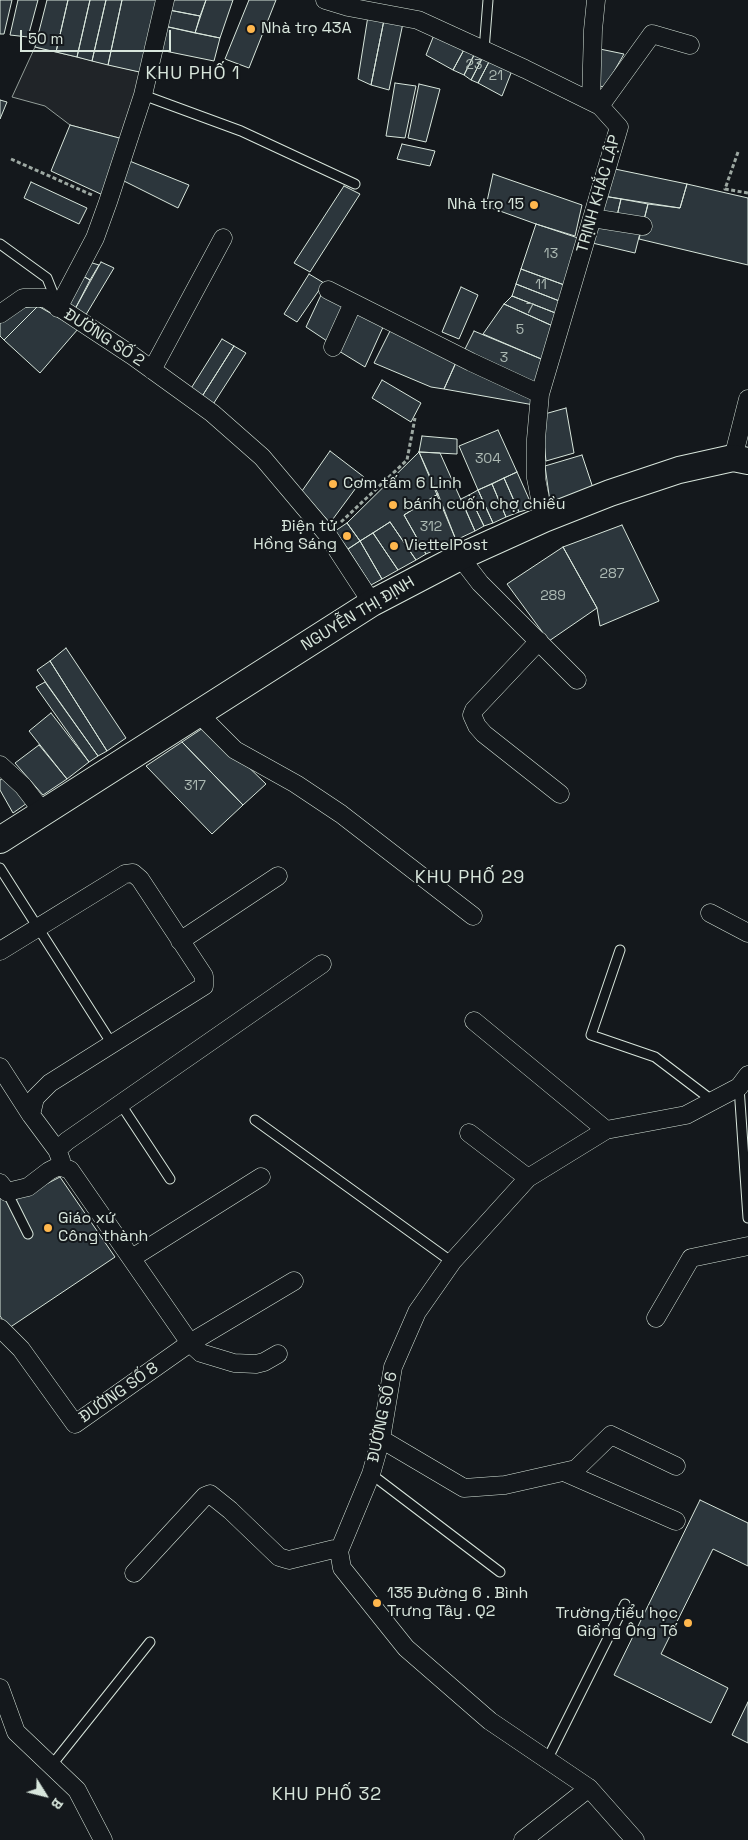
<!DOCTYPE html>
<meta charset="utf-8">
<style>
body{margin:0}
#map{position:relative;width:748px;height:1840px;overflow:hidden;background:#14181c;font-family:"Space Grotesk",sans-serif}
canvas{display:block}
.north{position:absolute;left:20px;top:1770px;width:50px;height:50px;-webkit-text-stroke:4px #14181c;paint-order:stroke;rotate:126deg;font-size:14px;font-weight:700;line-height:20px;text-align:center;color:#d8e6dc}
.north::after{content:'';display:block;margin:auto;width:18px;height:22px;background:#d8e6dc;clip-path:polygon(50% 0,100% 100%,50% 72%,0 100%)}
.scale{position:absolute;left:20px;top:30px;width:151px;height:22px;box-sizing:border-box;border:2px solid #d8e6dc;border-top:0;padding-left:6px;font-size:15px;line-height:18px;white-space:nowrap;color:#d8e6dc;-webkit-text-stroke:4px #14181c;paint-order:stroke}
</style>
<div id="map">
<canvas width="748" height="1840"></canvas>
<div class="north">B</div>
<div class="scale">50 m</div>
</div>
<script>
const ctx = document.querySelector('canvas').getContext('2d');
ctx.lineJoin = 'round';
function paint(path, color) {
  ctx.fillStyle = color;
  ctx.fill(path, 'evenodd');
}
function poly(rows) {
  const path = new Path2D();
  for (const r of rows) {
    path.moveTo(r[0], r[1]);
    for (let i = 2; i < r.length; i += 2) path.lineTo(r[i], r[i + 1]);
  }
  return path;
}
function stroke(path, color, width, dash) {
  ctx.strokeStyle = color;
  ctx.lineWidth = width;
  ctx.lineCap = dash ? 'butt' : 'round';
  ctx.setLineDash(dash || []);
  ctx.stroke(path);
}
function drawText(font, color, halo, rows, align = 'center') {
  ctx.font = font + ' "Space Grotesk",sans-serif';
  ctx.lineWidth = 4;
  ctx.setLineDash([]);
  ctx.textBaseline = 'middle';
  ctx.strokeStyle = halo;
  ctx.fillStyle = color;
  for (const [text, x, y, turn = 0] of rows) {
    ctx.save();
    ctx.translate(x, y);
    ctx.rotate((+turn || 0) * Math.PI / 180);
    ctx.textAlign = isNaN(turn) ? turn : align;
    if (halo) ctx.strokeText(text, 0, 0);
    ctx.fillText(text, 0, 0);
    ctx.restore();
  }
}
const green = poly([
 [35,47,144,73,123,139,70,125,45,106,12,97,35,47]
]);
paint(green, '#202428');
stroke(green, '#939e99', 1);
const building = poly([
 [0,0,12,0,4,34,0,34,0,0],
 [18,0,38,0,28,37,10,35,18,0],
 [47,0,68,0,56,52,35,47,47,0],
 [68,0,90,0,77,57,56,52,68,0],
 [90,0,106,0,92,61,77,57,90,0],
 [106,0,122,0,108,65,92,61,106,0],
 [122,0,160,0,144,73,108,65,122,0],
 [171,0,206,0,200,16,169,10,171,0],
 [206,0,233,0,220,38,195,33,206,0],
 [249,0,276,0,249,68,225,59,249,0],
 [169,10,200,16,195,33,164,26,169,10],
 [368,16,384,20,371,85,358,79,368,16],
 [384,20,403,23,389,90,371,85,384,20],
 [164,26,220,38,214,61,160,50,164,26],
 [436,30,466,46,453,70,426,55,436,30],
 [466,46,476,51,464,75,453,70,466,46],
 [595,48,624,54,605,87,593,85,595,48],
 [476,51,484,55,471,80,464,75,476,51],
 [484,55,491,58,478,83,471,80,484,55],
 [491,58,513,68,502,96,478,83,491,58],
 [395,83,416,86,405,138,386,136,395,83],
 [419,84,440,89,426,142,408,138,419,84],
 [0,100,7,102,0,119,0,100],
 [70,125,123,139,105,196,51,171,70,125],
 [402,144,435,151,430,166,397,159,402,144],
 [127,160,189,185,178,208,122,180,127,160],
 [610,168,687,184,680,208,603,196,610,168],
 [493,174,582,205,575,236,536,224,486,206,493,174],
 [31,182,87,208,79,224,24,198,31,182],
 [687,184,748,198,748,265,639,239,648,204,680,208,687,184],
 [344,186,360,194,310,272,294,263,344,186],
 [603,196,621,199,616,220,598,217,603,196],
 [621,199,648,204,643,224,616,220,621,199],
 [594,220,641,229,635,253,588,242,594,220],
 [536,224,581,239,567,286,521,269,536,224],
 [89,262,99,265,90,280,83,276,89,262],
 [101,262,114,268,84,318,74,311,101,262],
 [521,269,567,286,562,302,516,284,521,269],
 [309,274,324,283,297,322,284,314,309,274],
 [83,276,90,280,74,311,68,304,83,276],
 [516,284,562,302,558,314,512,296,516,284],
 [461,287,478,295,459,339,442,332,461,287],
 [321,295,349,309,333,345,306,327,321,295],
 [512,296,558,314,555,327,504,304,512,296],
 [504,304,555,327,546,361,483,334,504,304],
 [38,306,78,329,40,373,4,340,38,306],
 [38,306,4,340,0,336,0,321,16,308,38,306],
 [351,310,384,325,365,367,334,348,351,310],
 [392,327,458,358,444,389,431,387,374,363,392,327],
 [474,331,546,361,537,389,462,355,474,331],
 [222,339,234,346,201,398,190,390,222,339],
 [234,346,246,353,212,406,201,398,234,346],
 [458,358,537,392,534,405,444,389,458,358],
 [382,380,421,403,411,422,372,398,382,380],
 [566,408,574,453,546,461,541,415,566,408],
 [498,430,517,472,478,490,459,446,498,430],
 [422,436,457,439,457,454,419,452,422,436],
 [330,451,364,477,330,523,302,491,330,451],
 [419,452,440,453,475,531,456,540,419,452],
 [419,452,438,494,404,515,426,554,416,560,390,522,360,541,347,523,419,452],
 [582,455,595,494,551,509,545,466,582,455],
 [517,472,533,508,519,512,504,478,517,472],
 [504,478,519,512,506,517,492,484,504,478],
 [492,484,506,517,493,523,478,490,492,484],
 [478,490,493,523,484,526,469,495,478,490],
 [438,494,456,540,426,554,404,515,438,494],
 [469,495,484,526,475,531,461,499,469,495],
 [390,522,416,560,398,570,373,533,390,522],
 [347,523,360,541,348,549,335,531,347,523],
 [622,525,659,601,600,626,597,608,563,547,622,525],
 [373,533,398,570,382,579,360,541,373,533],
 [360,541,382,579,371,585,348,549,360,541],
 [563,547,597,608,549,641,507,584,563,547],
 [66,648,126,738,107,751,50,661,66,648],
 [50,661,107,751,98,756,37,670,50,661],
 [45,682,98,756,89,762,36,687,45,682],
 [51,713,89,762,67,779,29,731,51,713],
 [206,726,266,784,243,805,182,742,206,726],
 [182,742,243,805,212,834,146,766,182,742],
 [39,745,67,779,43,795,15,763,39,745],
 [7,776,30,801,13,813,0,790,0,780,7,776],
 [60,1177,115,1257,9,1328,0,1316,0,1191,17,1199,60,1177],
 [700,1500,748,1523,748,1566,713,1549,661,1654,728,1688,711,1723,614,1675,700,1500],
 [748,1702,748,1743,732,1735,748,1702]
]);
paint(building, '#2c363c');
stroke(building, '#d8e6dc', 1);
const lane = poly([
 [484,50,488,0],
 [143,95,241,131,355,184],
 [0,244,47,278,57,303],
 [0,868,112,1044],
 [620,950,591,1035,655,1057,713,1101],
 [739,1087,748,1218],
 [120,1103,170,1179],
 [255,1120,452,1262],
 [7,1192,28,1234],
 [371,1474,500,1572],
 [547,1760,625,1604],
 [51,1766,150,1642]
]);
const street = poly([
 [325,0,348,7,418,20,525,69,600,106,619,127,540,394,536,439,536,478,544,519],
 [591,101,593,30,596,0],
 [600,106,652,34,690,45],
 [592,218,643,226],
 [328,290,471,362,540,394],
 [58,308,95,238,108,202,143,95,165,0],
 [0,314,23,298,45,298,133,356,212,413,262,457,327,534,372,603],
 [333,347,353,303],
 [152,370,223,238],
 [733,458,748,399],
 [460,557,480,583,577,680],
 [539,641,474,710,472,715,477,726,484,734,560,794],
 [198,713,235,750,296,784,341,814,473,916],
 [0,765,23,786,43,812],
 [710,913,748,933],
 [180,941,278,876],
 [0,951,125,874,133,873,140,879,204,976,204,986,50,1083,35,1098,31,1115,57,1150],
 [474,1021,606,1130],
 [0,1067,31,1115],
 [469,1133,528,1178],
 [61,1160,57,1150,67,1141,322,964],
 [0,1183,7,1192,28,1187,49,1171,59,1166,70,1170,190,1343,201,1353,234,1363,256,1364,264,1362,278,1354],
 [132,1258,261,1177],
 [656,1318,691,1258,748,1246],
 [0,1328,21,1349,75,1424,190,1343,294,1281],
 [381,1439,464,1488,505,1485,576,1469,611,1435,676,1466],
 [564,1472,676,1521],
 [134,1573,205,1496,210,1494,230,1510,279,1557,289,1560,334,1549,339,1551],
 [0,1688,16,1732,77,1790,103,1840],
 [523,1840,589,1788],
 [635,1840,589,1788,490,1721,406,1648,342,1568,339,1551,371,1474,381,1439,393,1367,417,1312,452,1262,528,1178,606,1130,686,1115,739,1087,748,1075]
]);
const secondary = poly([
 [0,840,372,603,460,557,544,519,610,493,679,470,733,458,748,461]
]);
stroke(lane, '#d8e6dc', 11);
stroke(street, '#d8e6dc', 19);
stroke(secondary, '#d8e6dc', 28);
stroke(poly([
 [738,152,725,189,748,193],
 [11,159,92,195],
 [341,522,407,460,415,418]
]), '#9da8a2', 3, [4, 2.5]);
stroke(lane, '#14181c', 9);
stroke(street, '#14181c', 18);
stroke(secondary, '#14181c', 26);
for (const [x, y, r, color] of [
 [251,29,5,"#ffb74d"],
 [534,205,5,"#ffb74d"],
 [333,484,5,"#ffb74d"],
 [393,505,5,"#ffb74d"],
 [347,536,5,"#ffb74d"],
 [394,546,5,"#ffb74d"],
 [48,1228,5,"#ffb74d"],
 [377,1603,5,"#ffb74d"],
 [688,1623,5,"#ffb74d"]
]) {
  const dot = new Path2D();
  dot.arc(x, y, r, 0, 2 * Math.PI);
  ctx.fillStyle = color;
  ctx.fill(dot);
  stroke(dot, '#14181c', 2);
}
drawText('14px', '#adbab4', null, [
 ["23",474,65],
 ["21",496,76],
 ["13",551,254],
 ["11",541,285],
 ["7",530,309],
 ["5",520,330],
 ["3",504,358],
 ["304",488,459],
 ["312",431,527],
 ["287",612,574],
 ["289",553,596],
 ["317",195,786]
]);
drawText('16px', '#d8e6dc', '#14181c', [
 ["Nhà trọ 43A",261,29],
 ["Nhà trọ 15",524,205,"right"],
 ["Cơm tấm 6 Linh",343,484],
 ["bánh cuốn chợ chiều",403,505],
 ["Điện tử",337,527,"right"],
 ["Hồng Sáng",337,545,"right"],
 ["ViettelPost",404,546],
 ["Giáo xứ",58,1219],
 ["Công thành",58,1237],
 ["135 Đường 6 . Bình",387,1594],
 ["Trưng Tây . Q2",387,1612],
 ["Trường tiểu học",678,1614,"right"],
 ["Giồng Ông Tố",678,1632,"right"]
], 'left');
drawText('16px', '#d8e6dc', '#14181c', [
 ["TRỊNH KHẮC LẬP",599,194,-74],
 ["ĐƯỜNG SỐ 2",104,338,33],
 ["NGUYỄN THỊ ĐỊNH",358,614,-31],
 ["ĐƯỜNG SỐ 8",119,1393,-35],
 ["ĐƯỜNG SỐ 6",383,1417,-78]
]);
ctx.letterSpacing = '1px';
drawText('18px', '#d8e6dc', '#14181c', [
 ["KHU PHỐ 1",193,74],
 ["KHU PHỐ 29",470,878],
 ["KHU PHỐ 32",327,1795]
]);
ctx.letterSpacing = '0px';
</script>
